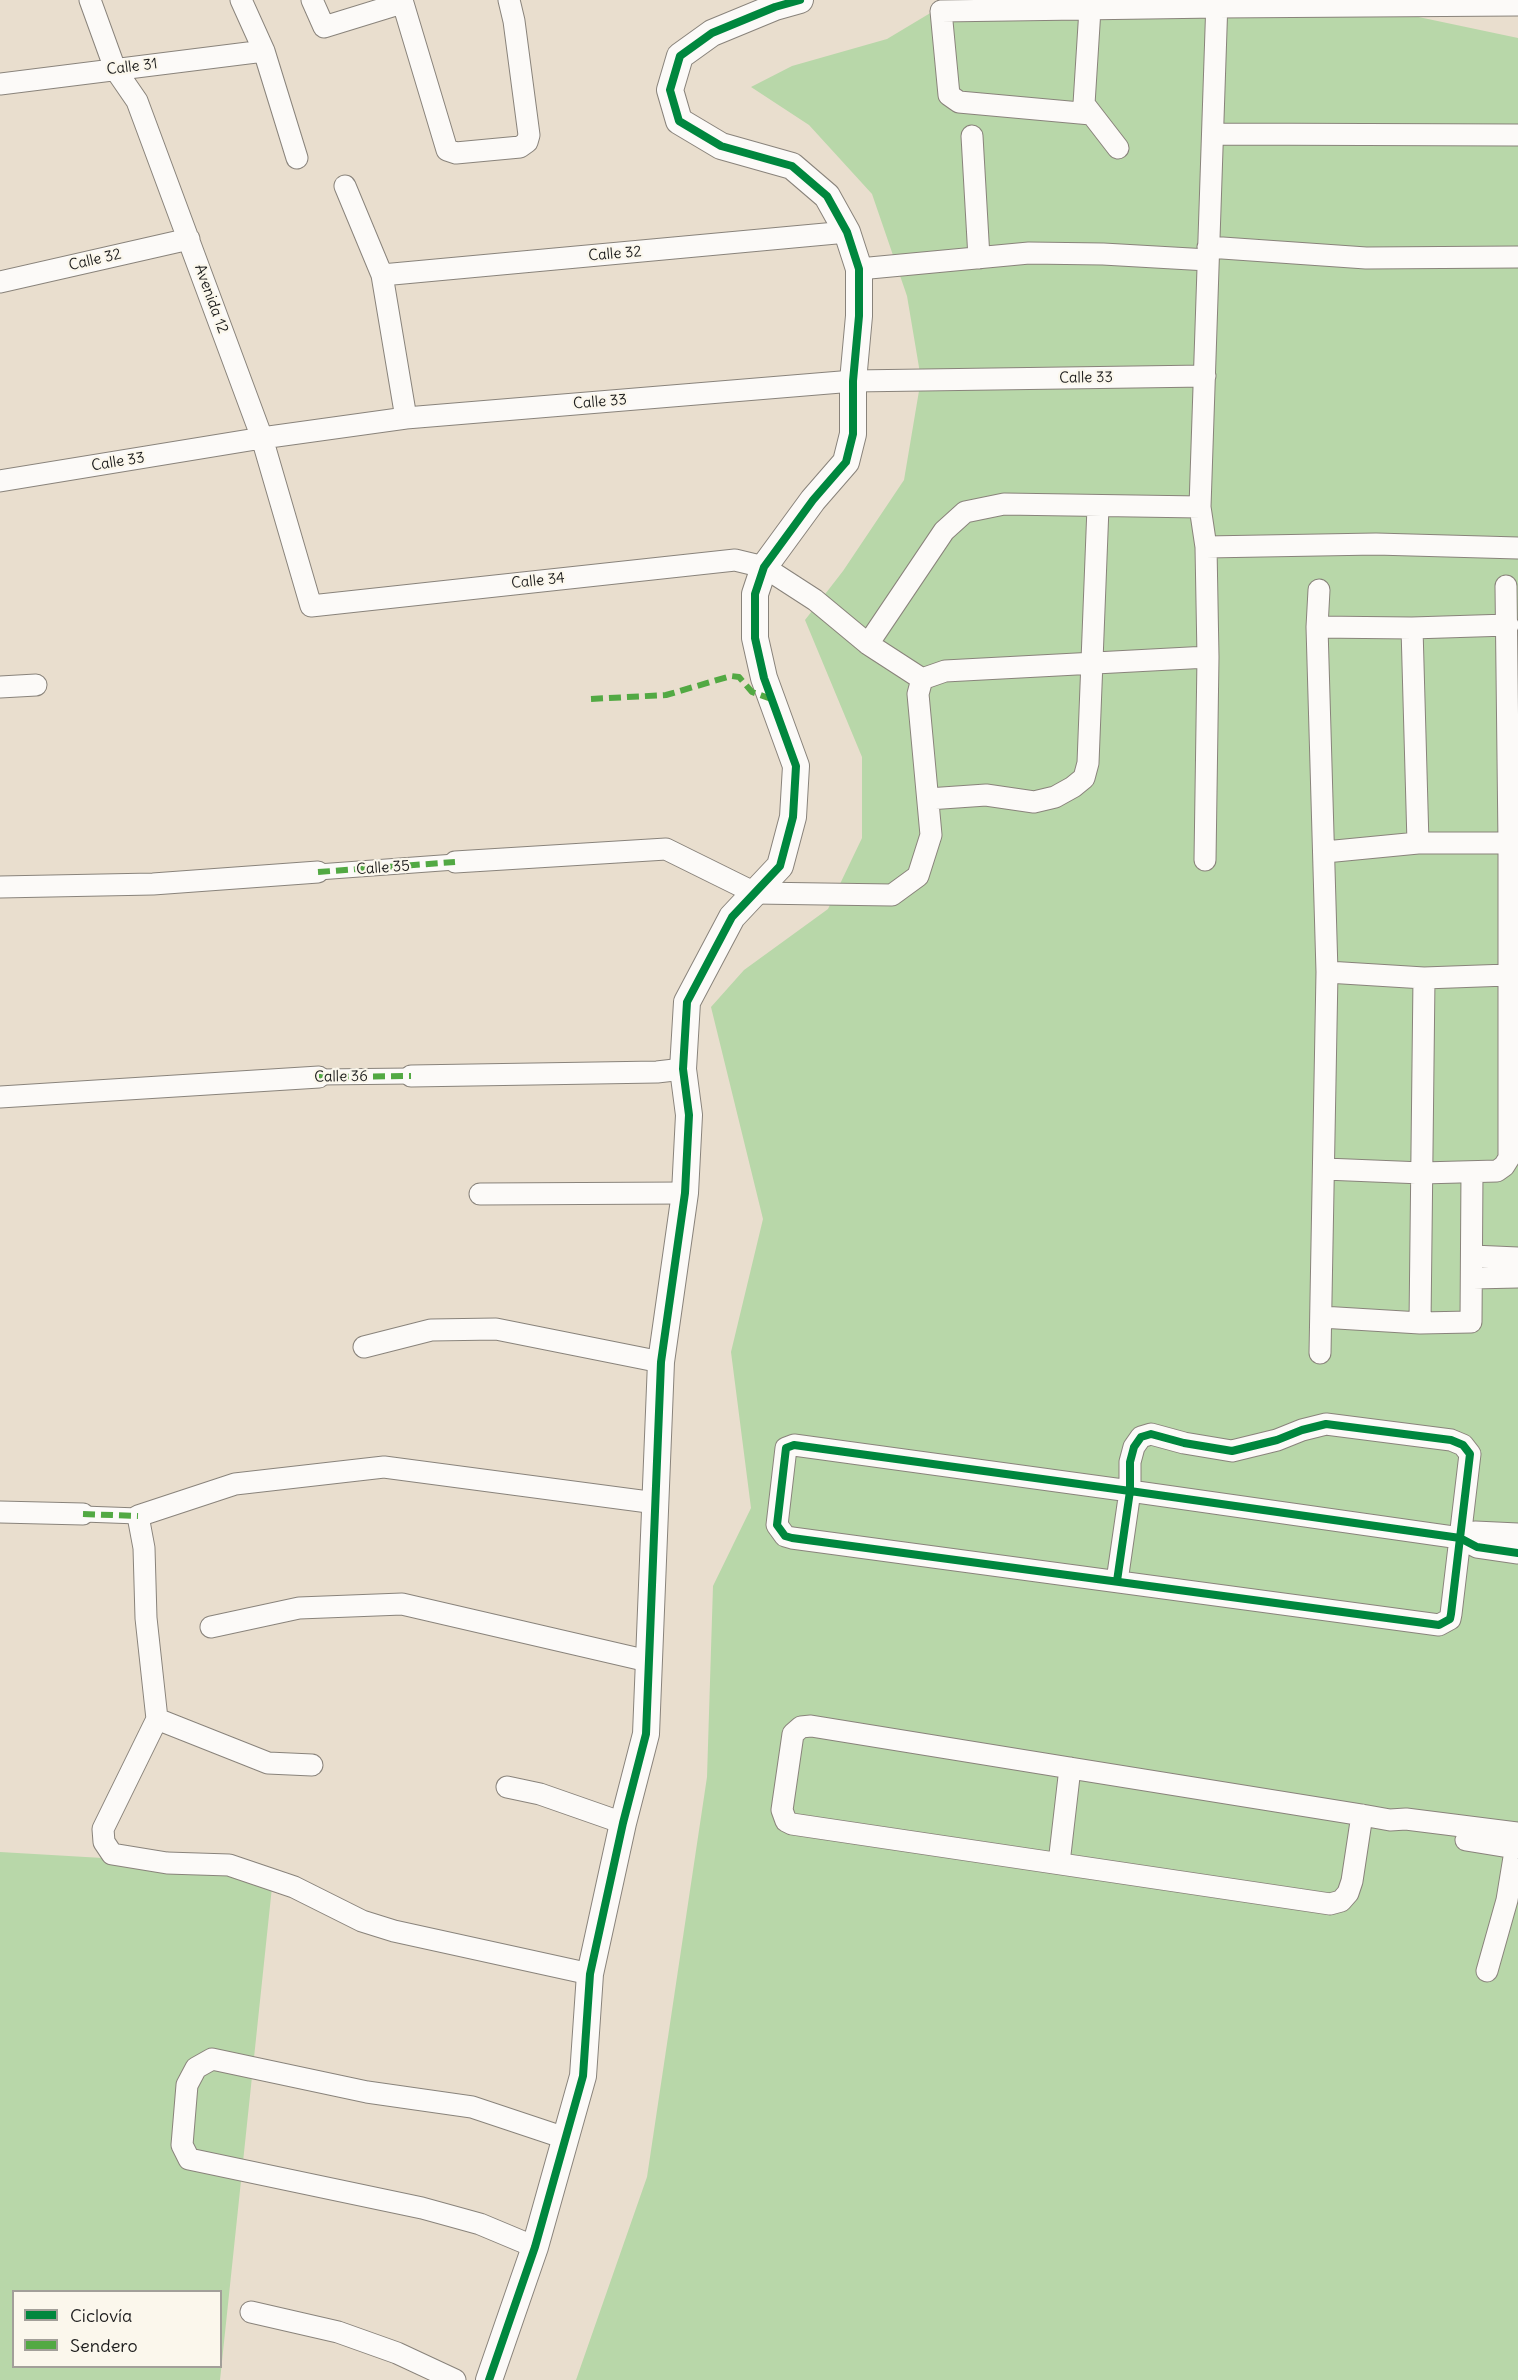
<!DOCTYPE html>
<meta charset="utf-8">
<style>
body{margin:0}
#map{position:relative;width:1518px;height:2380px;overflow:hidden;background:#e9dece;font-family:Delius,sans-serif}
canvas{display:block}
.legend{position:absolute;left:12px;top:2290px;width:210px;height:78px;box-sizing:border-box;background:#fbf7ec;border:2px solid #a29f99;margin:0;padding:8px 10px;list-style:none;font-size:18px;color:#1c1c1c}
.legend li{display:flex;align-items:center;gap:12px;height:30px}
.legend b{width:30px;border:2px solid #a29f99}
</style>
<div id="map">
<canvas width="1518" height="2380"></canvas>
<ul class="legend">
<li><b style="height:8px;background:#00873e"></b>Ciclovía</li>
<li><b style="height:8px;background:#52a943"></b>Sendero</li>
</ul>
</div>
<script>
const ctx = document.querySelector('canvas').getContext('2d');
ctx.lineJoin = 'round';
function paint(path, color) {
  ctx.fillStyle = color;
  ctx.fill(path, 'evenodd');
}
function poly(rows) {
  const path = new Path2D();
  for (const r of rows) {
    path.moveTo(r[0], r[1]);
    for (let i = 2; i < r.length; i += 2) path.lineTo(r[i], r[i + 1]);
  }
  return path;
}
function stroke(path, color, width, dash) {
  ctx.strokeStyle = color;
  ctx.lineWidth = width;
  ctx.lineCap = dash ? 'butt' : 'round';
  ctx.setLineDash(dash || []);
  ctx.stroke(path);
}
function drawText(font, color, halo, rows, align = 'center') {
  ctx.font = font + ' Delius,sans-serif';
  ctx.lineWidth = 4.5;
  ctx.setLineDash([]);
  ctx.textBaseline = 'middle';
  ctx.strokeStyle = halo;
  ctx.fillStyle = color;
  for (const [text, x, y, turn = 0] of rows) {
    ctx.save();
    ctx.translate(x, y);
    ctx.rotate((+turn || 0) * Math.PI / 180);
    ctx.textAlign = isNaN(turn) ? turn : align;
    if (halo) ctx.strokeText(text, 0, 0);
    ctx.fillText(text, 0, 0);
    ctx.restore();
  }
}
paint(poly([
 [952,0,1338,0,1518,38,1518,2380,576,2380,647,2177,707,1777,713,1586,751,1508,731,1352,763,1219,711,1007,744,970,828,909,862,838,862,757,805,620,843,571,904,480,921,379,907,296,872,194,809,125,751,87,792,66,887,39],
 [0,1852,274,1868,220,2380,0,2380],
 [14,2292,220,2292,220,2366,14,2366]
]), '#b8d7a9');
const pedestrian = poly([
 [318,872,455,862],
 [319,1077,411,1076],
 [83,1514,138,1516]
]);
const minor = poly([
 [90,0,115,69,137,101,262,438,311,606,735,560,764,567,815,600,868,644,922,679],
 [241,0,264,51,297,158],
 [312,0,324,27,402,3],
 [402,0,447,150,456,153,520,147,527,142,529,135,514,21,509,0],
 [1090,9,1084,104,1118,148],
 [0,84,264,51],
 [1091,114,959,102,949,95,941,11,1217,7,1518,5],
 [1213,134,1518,135],
 [972,136,979,258],
 [345,186,382,275,406,418],
 [1208,247,1366,258,1518,257],
 [859,269,1029,253,1103,254,1208,260],
 [382,275,847,232],
 [0,282,189,239],
 [0,481,262,438,406,418,853,381,1205,376],
 [1206,547,1376,544,1518,548],
 [1319,590,1317,627,1327,972,1320,1353],
 [1317,627,1412,628,1508,625],
 [1412,628,1418,843],
 [868,644,944,531,965,512,1004,504,1200,507],
 [922,679,945,671,1208,657],
 [0,687,36,685],
 [928,799,986,795,1034,802,1055,797,1073,787,1084,778,1088,763,1098,507],
 [1325,852,1418,843,1509,843],
 [1205,860,1208,657,1206,547,1200,507,1217,0],
 [455,862,666,849,755,893,892,895,918,876,931,835,918,694,922,679],
 [0,887,153,884,318,872],
 [1327,972,1424,978,1508,975],
 [411,1076,657,1072,683,1069],
 [0,1097,319,1077],
 [1325,1169,1422,1173,1497,1171,1504,1166,1509,1158,1509,843,1506,586],
 [480,1194,685,1193],
 [1472,1256,1518,1258],
 [1473,1278,1518,1277],
 [1321,1317,1420,1323,1471,1322,1472,1172],
 [1420,1323,1424,978],
 [364,1347,431,1330,496,1329,661,1362],
 [0,1512,83,1514],
 [1460,1538,1475,1532,1518,1534],
 [1117,1581,1130,1491,1130,1462,1134,1447,1141,1437,1151,1434,1184,1443,1232,1451,1277,1440,1302,1430,1326,1424,1451,1440,1463,1445,1470,1454,1460,1538,1451,1614,1450,1619,1439,1625,792,1538,785,1536,777,1525,786,1448,794,1445,1130,1491,1460,1538,1477,1547,1518,1553],
 [211,1627,299,1608,402,1604,648,1661],
 [157,1719,268,1763,312,1765],
 [507,1787,540,1794,623,1823],
 [1362,1815,1352,1881,1348,1893,1341,1901,1330,1904,792,1824,786,1821,782,1810,793,1734,801,1727,811,1726,1070,1768,1362,1815,1390,1820,1406,1819,1518,1833],
 [1466,1840,1515,1848],
 [1059,1863,1070,1768],
 [1487,1971,1507,1900,1518,1833],
 [590,1974,394,1931,362,1921,294,1887,229,1865,167,1863,112,1854,104,1842,103,1829,157,1719,146,1618,144,1548,138,1516,235,1484,384,1467,656,1503],
 [535,2247,480,2224,422,2208,189,2159,182,2145,187,2085,196,2068,212,2059,367,2092,472,2107,565,2138],
 [251,2312,338,2332,397,2353,455,2380]
]);
const tertiary = poly([
 [489,2380,535,2247,583,2076,590,1974,623,1823,646,1734,661,1362,685,1193,689,1115,683,1069,687,1002,732,917,780,866,793,817,796,766,764,678,755,638,755,594,764,567,813,500,846,462,853,434,853,381,859,316,859,269,847,232,827,196,792,166,721,146,679,121,670,90,680,56,712,33,775,7,800,0]
]);
stroke(pedestrian, '#89837b', 17);
stroke(minor, '#89837b', 23);
stroke(tertiary, '#89837b', 28);
stroke(pedestrian, '#fcfaf8', 15);
stroke(minor, '#fcfaf8', 21);
stroke(tertiary, '#fcfaf8', 26);
stroke(poly([
 [591,699,666,695,731,676,739,677,752,692,774,700],
 [318,872,455,862],
 [319,1077,411,1076],
 [83,1514,138,1516]
]), '#52a943', 6, [12, 6]);
stroke(poly([
 [1117,1581,1130,1491,1130,1462,1134,1447,1141,1437,1151,1434,1184,1443,1232,1451,1277,1440,1302,1430,1326,1424,1451,1440,1463,1445,1470,1454,1460,1538,1451,1614,1450,1619,1439,1625,792,1538,785,1536,777,1525,786,1448,794,1445,1130,1491,1460,1538,1477,1547,1518,1553],
 [489,2380,535,2247,583,2076,590,1974,623,1823,646,1734,661,1362,685,1193,689,1115,683,1069,687,1002,732,917,780,866,793,817,796,766,764,678,755,638,755,594,764,567,813,500,846,462,853,434,853,381,859,316,859,269,847,232,827,196,792,166,721,146,679,121,670,90,680,56,712,33,775,7,800,0]
]), '#00873e', 8);
drawText('15px', '#1c1c1c', '#fbf7ec', [
 ["Calle 31",132,67,-7],
 ["Calle 32",615,254,-5],
 ["Calle 32",95,260,-13],
 ["Avenida 12",211,299,70],
 ["Calle 33",1086,378,-1],
 ["Calle 33",600,402,-5],
 ["Calle 33",118,462,-9],
 ["Calle 34",538,581,-6],
 ["Calle 35",383,868,-4],
 ["Calle 36",341,1077,-1]
]);
</script>
